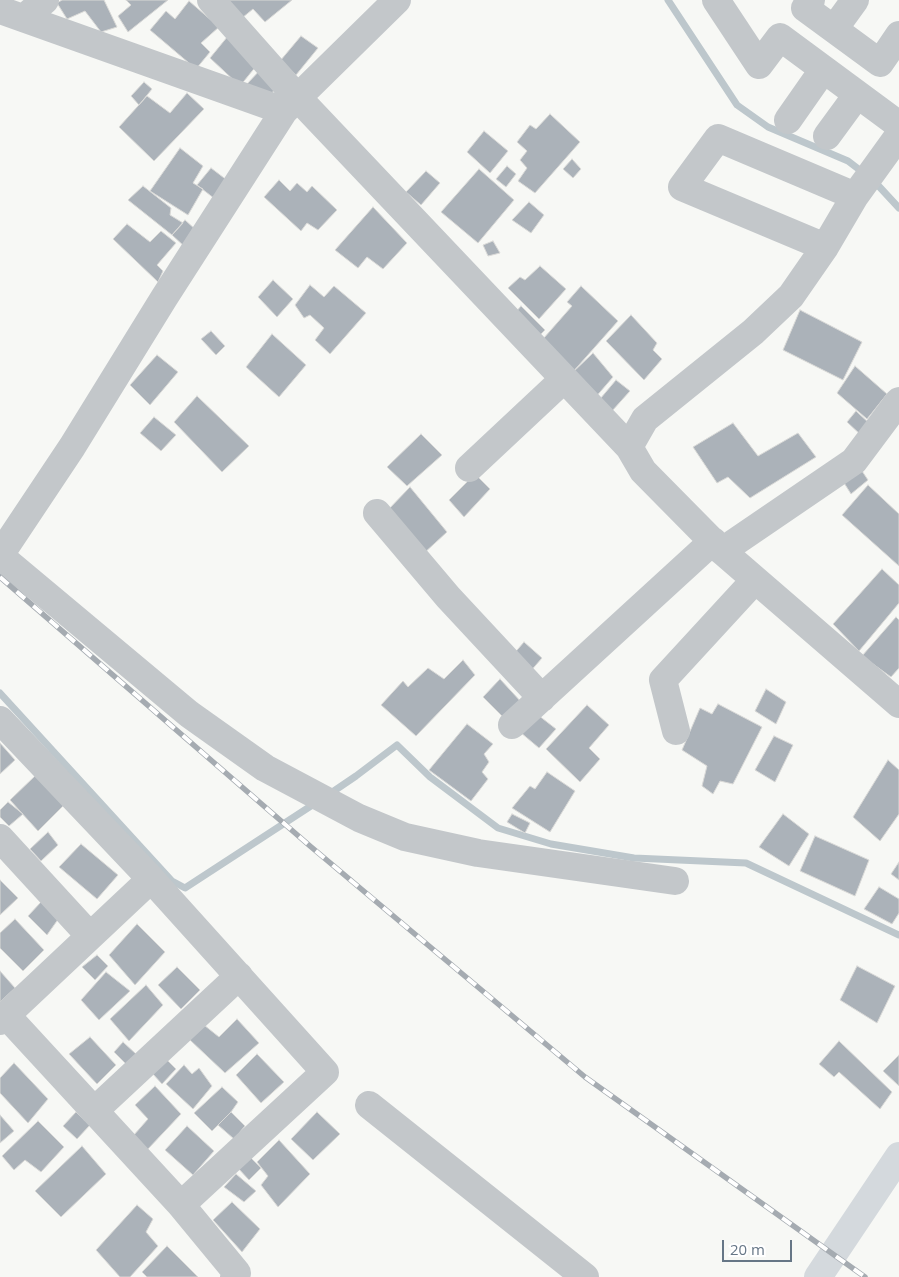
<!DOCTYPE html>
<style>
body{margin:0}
#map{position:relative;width:899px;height:1277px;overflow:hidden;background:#f7f8f5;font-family:"Open Sans",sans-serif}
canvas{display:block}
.scale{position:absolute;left:722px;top:1240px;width:70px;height:22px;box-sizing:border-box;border:2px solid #667686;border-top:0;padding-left:6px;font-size:15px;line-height:18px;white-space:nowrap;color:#667686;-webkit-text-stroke:4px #fff;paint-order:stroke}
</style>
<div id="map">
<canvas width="899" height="1277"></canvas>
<div class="scale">20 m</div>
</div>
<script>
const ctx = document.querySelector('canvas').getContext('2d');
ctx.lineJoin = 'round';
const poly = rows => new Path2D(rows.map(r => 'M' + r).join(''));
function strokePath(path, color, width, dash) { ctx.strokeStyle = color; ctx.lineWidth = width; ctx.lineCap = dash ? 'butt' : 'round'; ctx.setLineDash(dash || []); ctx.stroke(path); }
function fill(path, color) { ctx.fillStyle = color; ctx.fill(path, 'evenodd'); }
strokePath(poly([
 [668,0,737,105,768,127,848,161,865,174],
 [874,181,899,208],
 [0,693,172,881,185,888,317,802],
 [328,795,356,776,397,745,430,777,498,828,551,844,634,858,746,863,899,935]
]), '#bdc7cc', 7);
const building = poly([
 [62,0,104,0,117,27,101,32,85,11,67,19,57,3,62,0],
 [126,0,168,0,128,32,118,16,131,5,126,0],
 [227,0,292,0,265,22,253,9,242,18,227,0],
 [189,1,219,27,201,43,210,52,196,69,150,30,166,11,175,19,189,1],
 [228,36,257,65,240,86,210,58,228,36],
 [301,36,318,48,296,75,280,61,301,36],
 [262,68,278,86,270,95,246,85,262,68],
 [144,82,152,89,139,105,131,96,144,82],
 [187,93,204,109,154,161,119,127,147,96,170,113,187,93],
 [550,114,580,142,535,193,518,181,527,168,520,160,527,151,517,142,530,125,536,129,550,114],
 [484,131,508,151,490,173,467,152,484,131],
 [180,148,203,166,193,183,203,189,188,215,150,191,180,148],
 [572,159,581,169,573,178,563,169,572,159],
 [507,166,516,174,506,187,496,179,507,166],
 [211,168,228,181,215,199,197,185,211,168],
 [479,169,514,200,478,243,441,212,479,169],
 [426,171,440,183,421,205,406,192,426,171],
 [279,180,290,191,297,183,307,192,312,186,337,210,318,230,307,223,301,231,264,197,279,180],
 [143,186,171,208,170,215,183,223,172,235,128,200,143,186],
 [529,202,544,215,531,233,512,220,529,202],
 [373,207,407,243,383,269,367,257,358,268,335,250,373,207],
 [185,220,196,230,185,247,172,235,185,220],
 [127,224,150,242,161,231,176,243,157,265,163,271,158,282,113,239,127,224],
 [493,241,500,253,488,256,483,245,493,241],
 [540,266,566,289,539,319,508,288,520,277,525,280,540,266],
 [273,280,293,299,277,317,258,297,273,280],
 [310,285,324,297,334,286,366,313,330,354,315,340,324,328,310,315,304,318,295,305,310,285],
 [581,286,618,321,571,374,543,339,572,306,567,302,581,286],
 [521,306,545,330,537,338,515,313,521,306],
 [800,310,862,342,843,380,783,350,800,310],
 [631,315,657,343,653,350,662,359,644,380,606,341,631,315],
 [211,331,225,346,216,355,201,339,211,331],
 [272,334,306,365,279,397,246,367,272,334],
 [593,353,613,377,594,399,570,375,593,353],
 [157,355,178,372,150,405,130,385,157,355],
 [855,366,887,394,867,419,837,393,855,366],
 [616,380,630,391,612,411,600,399,616,380],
 [197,396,249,446,222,472,174,422,197,396],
 [856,411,870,424,862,436,847,422,856,411],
 [154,417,176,435,161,451,140,433,154,417],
 [733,423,758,456,798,433,816,457,750,498,728,477,717,483,693,447,733,423],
 [421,434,442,455,407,486,387,467,421,434],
 [858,465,868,480,851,494,841,478,858,465],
 [475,474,490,489,464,517,449,500,475,474],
 [868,485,899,514,899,566,842,515,868,485],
 [410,487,447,532,422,555,386,512,410,487],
 [882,569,899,585,899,603,859,651,833,624,882,569],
 [896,617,899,620,899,668,891,677,862,656,896,617],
 [524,642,542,658,529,673,512,656,524,642],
 [463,660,475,675,416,736,381,705,403,681,408,687,428,668,444,679,463,660],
 [500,679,523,704,507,721,483,697,500,679],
 [766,689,786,702,776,724,755,711,766,689],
 [718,704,762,727,733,784,720,781,713,794,702,786,707,766,682,750,700,708,712,714,718,704],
 [587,705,609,725,589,748,600,759,580,782,546,749,587,705],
 [538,715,556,729,539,748,520,732,538,715],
 [467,724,493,744,484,754,489,762,482,772,488,779,471,801,429,770,467,724],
 [774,736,793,745,775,782,755,770,774,736],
 [0,743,15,760,0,774,0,743],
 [888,760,899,770,899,814,880,841,853,817,888,760],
 [547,772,575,791,550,832,512,808,530,786,535,789,547,772],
 [36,775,64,805,38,831,10,800,36,775],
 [8,802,23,814,9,826,0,817,0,810,8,802],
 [512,814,530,823,525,833,507,822,512,814],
 [783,814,809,834,789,866,759,847,783,814],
 [48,832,58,845,41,861,30,849,48,832],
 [815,836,869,860,855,896,800,871,815,836],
 [81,844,118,875,97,899,59,867,81,844],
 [899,862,899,880,891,874,899,862],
 [0,880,18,898,0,915,0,880],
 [879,887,899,899,899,913,892,924,864,909,879,887],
 [41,902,59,918,47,935,28,916,41,902],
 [15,919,44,950,23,971,0,948,0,933,15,919],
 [137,924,165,952,135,985,109,955,137,924],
 [97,955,108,966,95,980,82,967,97,955],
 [857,966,895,986,877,1023,840,1000,857,966],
 [177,967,200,990,181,1009,158,985,177,967],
 [0,971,15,988,0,1002,0,971],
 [106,972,130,991,99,1020,81,1000,106,972],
 [146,985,163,1005,129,1041,110,1019,146,985],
 [237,1019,259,1043,225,1073,190,1040,204,1025,219,1037,237,1019],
 [90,1037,116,1065,97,1084,69,1054,90,1037],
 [839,1041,892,1092,880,1109,839,1072,834,1077,819,1064,839,1041],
 [123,1042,136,1054,127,1065,114,1052,123,1042],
 [257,1054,284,1082,261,1103,236,1075,257,1054],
 [899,1055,899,1086,883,1071,899,1055],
 [165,1058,176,1069,162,1084,152,1073,165,1058],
 [14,1063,48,1099,28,1123,0,1093,0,1078,14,1063],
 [184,1065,192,1074,199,1068,212,1086,193,1109,166,1084,184,1065],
 [155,1086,181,1114,147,1150,133,1136,148,1119,135,1105,155,1086],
 [222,1087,238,1102,231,1112,212,1131,194,1113,222,1087],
 [76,1112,90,1125,77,1139,63,1126,76,1112],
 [231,1112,245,1126,234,1139,218,1125,231,1112],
 [317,1112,340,1134,313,1160,291,1139,317,1112],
 [0,1115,14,1131,0,1143,0,1115],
 [38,1121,64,1147,41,1172,25,1160,14,1170,2,1156,38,1121],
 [187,1126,214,1151,193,1175,165,1150,187,1126],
 [279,1140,310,1174,278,1207,261,1185,268,1176,257,1162,279,1140],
 [82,1146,106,1174,61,1217,35,1191,82,1146],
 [249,1156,261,1168,249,1180,237,1167,249,1156],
 [236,1174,256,1191,244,1202,224,1187,236,1174],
 [232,1202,260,1229,242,1252,213,1220,232,1202],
 [137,1205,153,1219,146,1232,158,1246,130,1277,120,1277,96,1250,137,1205],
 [167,1246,198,1277,147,1277,142,1272,167,1246]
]);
fill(building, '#abb2b9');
strokePath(building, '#d9d9d7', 1);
strokePath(poly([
 [211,0,297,97,629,447,643,471,722,551,899,704],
 [716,0,759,65,780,37,899,125],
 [811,0,805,8,880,63,899,35],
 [0,10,284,111],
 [24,18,45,0],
 [834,29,855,0],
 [788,120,823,70],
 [827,136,857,95],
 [825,247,682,187,718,138,855,196],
 [629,447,645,419,753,332,791,296,825,247,855,196,899,135],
 [469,468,564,379],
 [377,513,448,597,542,698],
 [722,551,854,461,899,401],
 [0,555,72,447,164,298,284,111,397,0],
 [0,556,189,714,265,768,359,818,405,837,478,853,675,881],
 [0,720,151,879],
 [512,725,713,541],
 [676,731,663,680,755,580],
 [0,838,90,936],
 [6,1015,181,1205],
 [0,1021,151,879,325,1072,181,1205,237,1273,234,1277],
 [369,1105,585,1277],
 [94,1111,239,976]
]), '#c3c7ca', 28);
strokePath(poly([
 [818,1277,899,1156]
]), '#d4d9dd', 28);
const rail = poly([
 [0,577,310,846,585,1077,865,1277]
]);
strokePath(rail, '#a5abb1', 5.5);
strokePath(rail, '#fff', 4, [11]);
</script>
